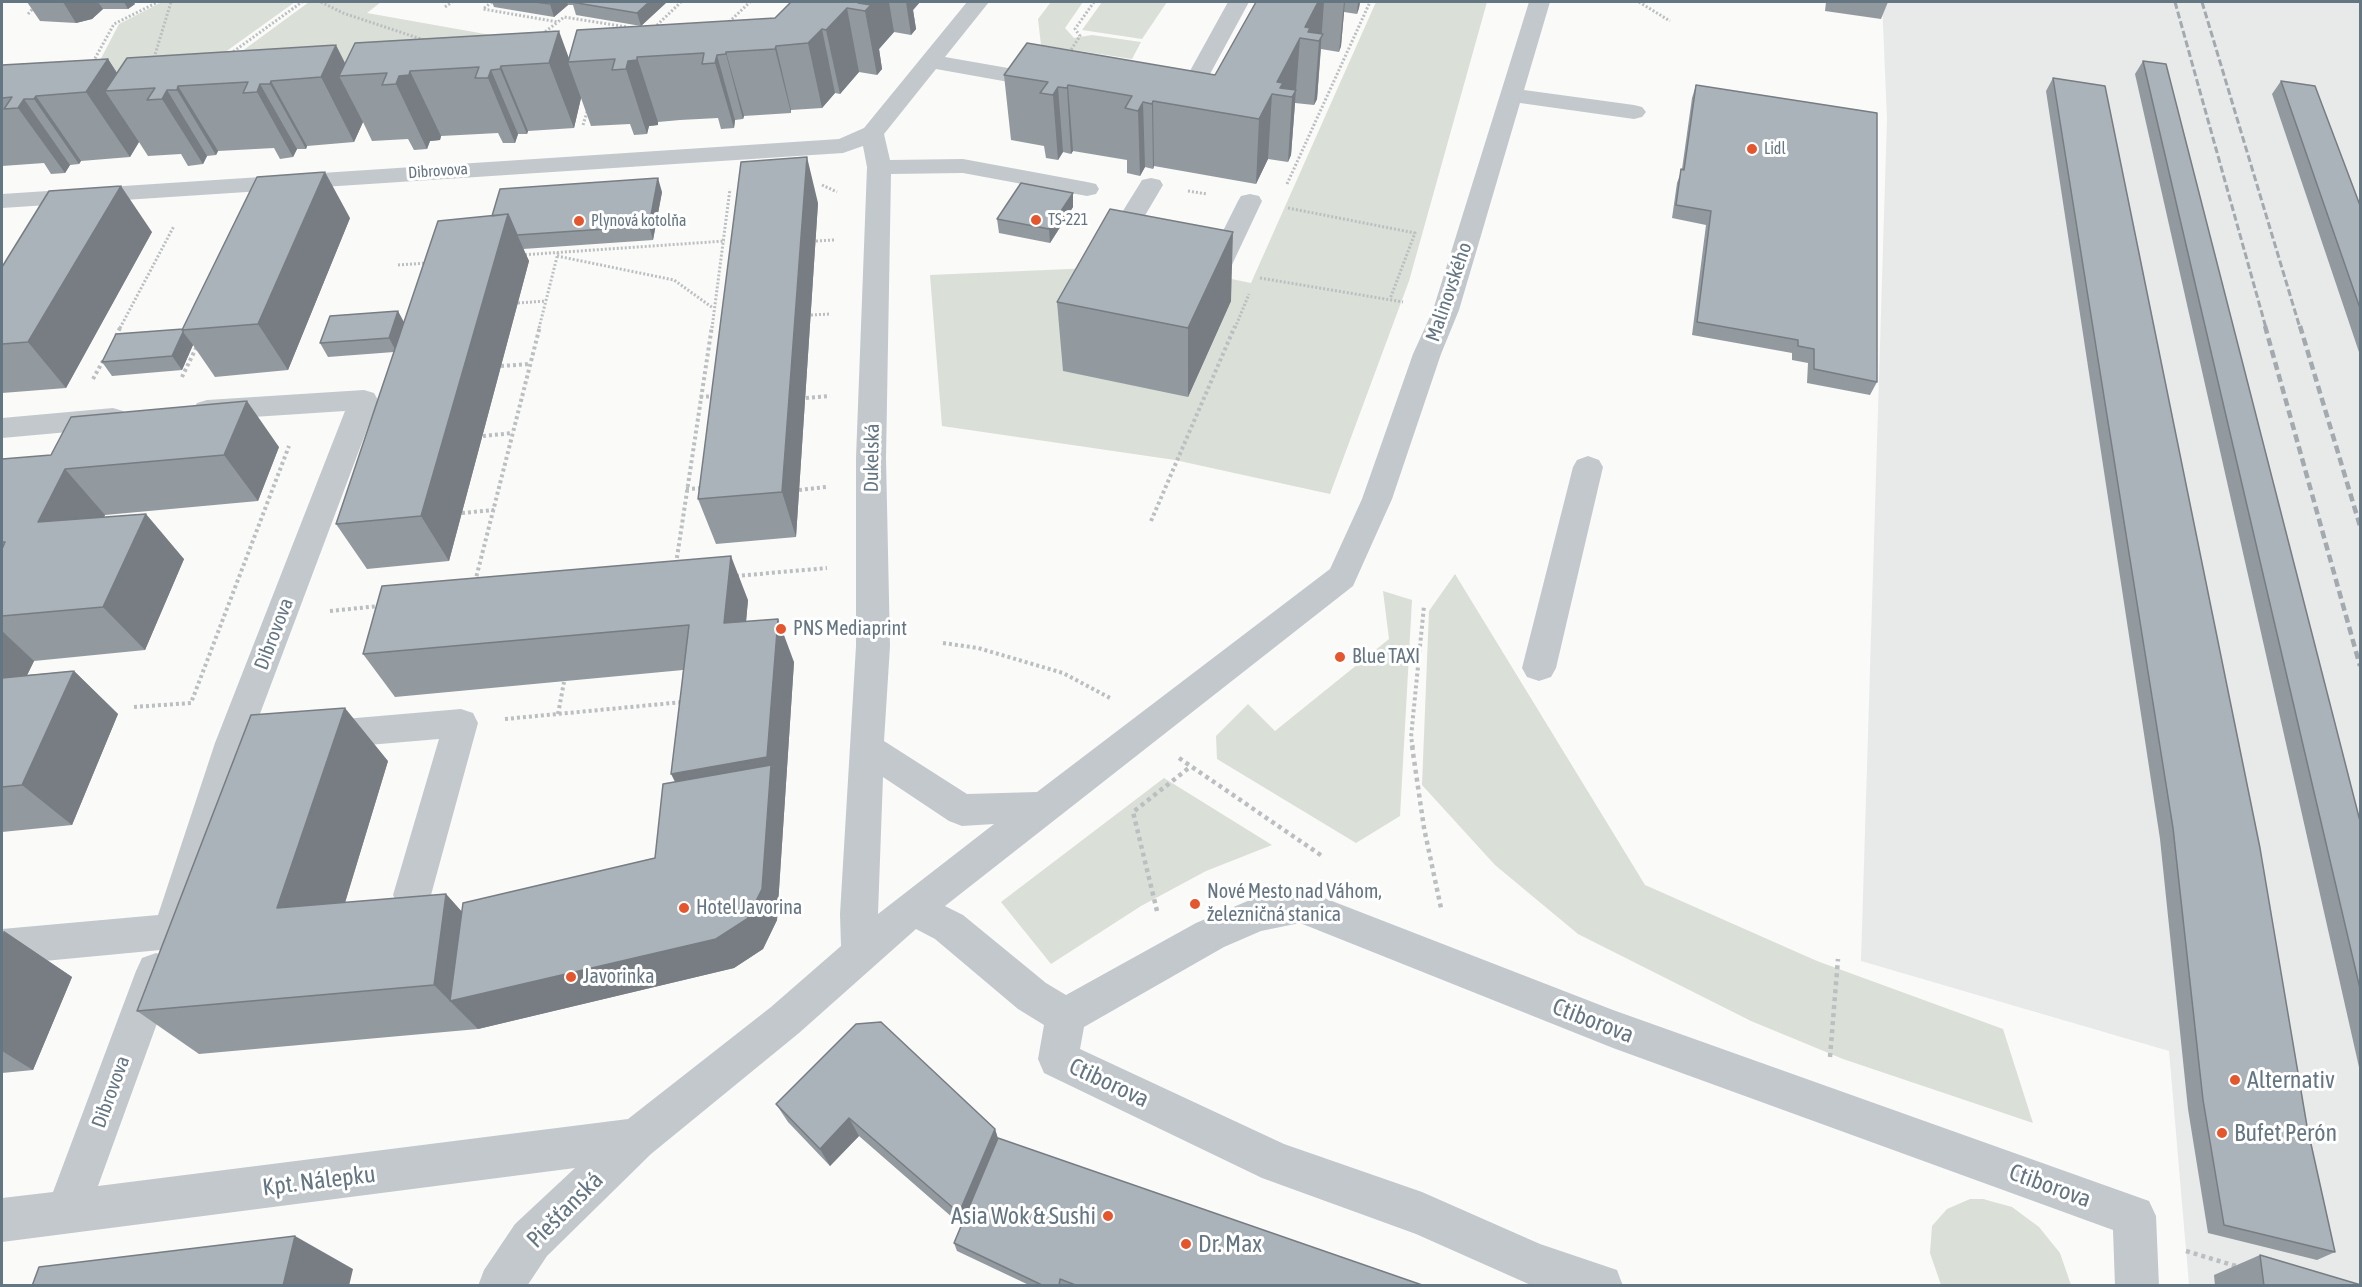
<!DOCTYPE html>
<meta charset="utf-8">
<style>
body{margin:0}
#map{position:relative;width:2362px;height:1287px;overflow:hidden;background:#fafaf8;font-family:"Asap Condensed",sans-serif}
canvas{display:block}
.frame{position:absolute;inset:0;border:3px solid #657683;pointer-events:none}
</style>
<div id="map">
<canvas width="2362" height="1287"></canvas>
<div class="frame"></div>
</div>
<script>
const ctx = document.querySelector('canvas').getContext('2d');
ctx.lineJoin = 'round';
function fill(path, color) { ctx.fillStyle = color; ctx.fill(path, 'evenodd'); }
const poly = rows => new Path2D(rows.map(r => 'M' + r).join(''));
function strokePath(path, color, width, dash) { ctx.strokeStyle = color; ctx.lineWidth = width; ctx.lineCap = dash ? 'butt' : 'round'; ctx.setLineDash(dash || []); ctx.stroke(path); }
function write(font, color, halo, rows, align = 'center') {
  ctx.font = font + ' "Asap Condensed",sans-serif'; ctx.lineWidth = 6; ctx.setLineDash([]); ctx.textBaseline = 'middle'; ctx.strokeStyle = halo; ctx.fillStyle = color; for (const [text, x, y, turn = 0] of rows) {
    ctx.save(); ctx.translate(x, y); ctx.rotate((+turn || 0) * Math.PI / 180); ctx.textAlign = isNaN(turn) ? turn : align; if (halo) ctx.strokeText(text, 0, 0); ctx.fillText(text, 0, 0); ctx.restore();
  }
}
fill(poly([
 [1882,2,2360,2,2360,1285,2189,1285,2169,1051,1861,961,1887,118]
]), '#e8e9e9');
fill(poly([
 [162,2,295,2,168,93,75,108,119,24],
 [309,2,381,2,367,13,519,40,185,93],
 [1051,2,1083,2,1065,28,1074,38,1092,35,1141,42,1132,59,1041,45,1038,19],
 [1102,2,1167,2,1142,39,1082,30],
 [1376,2,1487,2,1409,281,1330,494,1175,460,942,426,930,275,1116,267,1192,271,1251,283],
 [1455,574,1645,885,1817,961,2003,1029,2033,1123,1843,1059,1751,1021,1578,934,1495,865,1422,785,1429,611],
 [1383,591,1412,600,1400,816,1356,843,1217,759,1216,736,1248,704,1275,731,1389,639],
 [1164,778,1272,845,1206,871,1141,906,1051,964,1001,902],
 [1970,1199,1983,1199,2012,1207,2039,1227,2060,1253,2071,1285,1941,1285,1930,1253,1932,1226,1947,1209]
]), '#dadfd7');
strokePath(poly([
 [321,2,343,13,424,40],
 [492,2,483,9,558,22,564,17,627,27],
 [1639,2,1670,21],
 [445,7,452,2],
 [28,14,39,2],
 [729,22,750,2],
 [654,28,681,2],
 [542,34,558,22],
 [1069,53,1080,36,1075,29,1094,2],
 [230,54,302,2],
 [154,58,171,2],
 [93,62,114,24,158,2],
 [583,125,588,109],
 [1287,184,1370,2],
 [822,185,837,192],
 [1188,191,1207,194],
 [1288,208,1415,233,1390,299],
 [816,241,834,240],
 [521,255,725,241],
 [557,256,674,280,713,308],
 [398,265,427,263],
 [1260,278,1403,302],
 [518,303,546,301],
 [811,315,831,314],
 [120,328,174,226],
 [539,328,558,253],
 [712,328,730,189],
 [1235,328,1249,294]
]), '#bbbfc2', 3, [2, 2]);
strokePath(poly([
 [116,336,121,326],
 [501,366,530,364],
 [182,377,197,346],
 [93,379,104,359],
 [700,397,715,396],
 [806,398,830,396],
 [483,436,513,433],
 [686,489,703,488],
 [799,490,826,487],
 [462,513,494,510],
 [1151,521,1235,326],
 [676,564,712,326],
 [736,576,827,568],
 [475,582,540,326],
 [330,611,379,606],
 [943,643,978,648,1063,673,1112,699],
 [134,707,191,703,289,446],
 [558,714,564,682],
 [505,719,683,702],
 [1413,748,1411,737,1424,606]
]), '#bbbfc2', 4, [3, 3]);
strokePath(poly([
 [1412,746,1424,828,1441,908],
 [1179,758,1322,856],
 [1157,911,1133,812,1190,767],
 [1830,1057,1838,959],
 [2186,1251,2239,1267]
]), '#bbbfc2', 4.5, [4, 4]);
fill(poly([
 [967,2,989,2,945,57,1048,75,1056,77,1059,82,1056,87,1048,89,936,69,884,134,890,160,963,159,1087,182,1096,184,1099,189,1096,194,1087,196,963,173,891,174,886,458,890,646,884,741,967,794,1037,792,1330,569,1362,499,1413,354,1433,310,1529,2,1550,2,1524,90,1634,105,1642,107,1646,112,1642,117,1634,119,1520,103,1459,310,1441,354,1392,499,1353,586,945,906,963,915,1046,983,1066,995,1196,923,1257,897,1301,889,1613,1010,2149,1201,2156,1216,2159,1286,2115,1286,2113,1230,1613,1048,1300,923,1261,931,1224,947,1084,1027,1080,1049,1284,1144,1422,1192,1540,1244,1617,1270,1623,1286,1533,1286,1416,1234,1262,1178,1044,1073,1038,1059,1044,1025,1018,1009,935,939,916,929,799,1033,651,1154,547,1256,527,1286,478,1286,484,1270,515,1224,575,1168,2,1242,2,1198,53,1192,136,971,142,958,156,953,170,958,176,971,98,1186,628,1119,771,1007,841,946,840,914,856,646,856,458,867,167,863,146,843,153,2,208,2,194,839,139,864,128,967,2],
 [883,777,949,821,962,826,994,824,878,914,883,777],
 [1228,2,1249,2,1190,111,1182,113,1168,110,1164,105,1168,100,1175,98,1228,2],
 [1151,178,1160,180,1163,185,1124,251,1120,257,1111,259,1102,257,1098,251,1139,185,1142,180,1151,178],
 [1250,194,1259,196,1262,201,1230,269,1226,275,1217,277,1208,275,1204,269,1238,201,1241,196,1250,194],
 [364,390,374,393,378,400,249,743,194,920,185,943,171,949,2,965,2,929,158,915,215,743,345,411,207,420,197,417,193,410,197,403,207,400,364,390],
 [113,408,123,411,127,418,123,425,113,428,2,438,2,418,113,408],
 [1588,456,1599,460,1603,467,1556,668,1551,677,1539,681,1527,677,1522,668,1573,467,1577,460,1588,456],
 [461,709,473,713,478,723,431,895,425,907,412,912,399,907,393,895,439,739,321,749,309,745,304,735,309,725,321,721,461,709]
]), '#c3c8cc');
strokePath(poly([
 [2175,2,2266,328],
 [2202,2,2300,328]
]), '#a2aab0', 3, [7, 3]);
strokePath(poly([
 [2265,326,2360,666],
 [2300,326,2360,526]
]), '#a2aab0', 4.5, [8, 4.5]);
fill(poly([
 [27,2,133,2,135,4,128,9,103,9,92,19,76,23,40,21],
 [492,2,667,2,641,26,576,15,573,5,568,5,554,17,494,7],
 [791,2,920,2,913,10,916,29,911,35,894,32,879,49,882,69,877,75,859,72,840,94,835,93,822,108,791,110,791,113,744,116,743,119,735,120,734,128,721,129,718,118,680,120,658,122,658,125,649,126,647,134,634,135,630,124,591,126,581,98,574,128,528,131,527,134,518,134,515,143,503,143,498,133,441,136,440,140,430,141,427,149,414,150,408,139,372,141,363,122,354,142,307,146,306,149,297,149,293,157,280,159,274,148,218,151,216,155,207,156,203,164,188,166,181,154,148,156,139,142,130,157,81,161,79,164,70,165,65,173,51,174,44,163,2,166,2,65,108,59,117,73,345,64,569,58,775,18],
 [1256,2,1360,2,1359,8,1357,14,1344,12,1341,46,1339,52,1321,49,1317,99,1314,105,1295,103,1291,155,1288,162,1268,159,1256,184,1154,166,1153,169,1145,167,1140,176,1127,173,1127,160,1073,151,1071,154,1063,152,1058,160,1046,158,1044,146,1011,140,1004,75,1215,75],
 [1826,2,1888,2,1881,19,1825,11],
 [2143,61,2361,825,2361,1076,2135,74],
 [2053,78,2307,1126,2335,1252,2317,1260,2208,1233,2188,1109,2160,839,2046,91],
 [2281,81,2361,208,2361,358,2272,94],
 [1696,85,1877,382,1870,395,1807,383,1808,363,1792,360,1792,353,1692,335,1706,225,1672,218,1677,183,1682,169,1692,98],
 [662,192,653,240,523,249,529,261,449,561,367,569,336,524,394,352,328,357,320,343,404,322,492,216],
 [1073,193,1073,207,1050,243,999,233,997,219],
 [818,203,796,537,716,544,698,499],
 [350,218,288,370,215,377,193,345,182,370,112,376,102,362,183,329],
 [152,232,66,388,2,393,2,267],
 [1231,301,1188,397,1063,371,1057,302],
 [279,447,258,501,105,515,104,517,184,559,145,650,34,661,27,675,74,671,118,714,72,825,2,832,2,459],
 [748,600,746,621,794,662,777,920,763,949,734,968,478,1029,199,1054,137,1011,388,761,345,903,446,894,462,912,655,858,675,782,683,670,395,697,363,654],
 [4,931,72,977,33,1070,2,1073,2,932],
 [776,1104,995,1129,998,1138,1425,1286,1031,1286,957,1251,954,1243,961,1225,859,1136,830,1166,788,1122],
 [2260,1255,2361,1286,2215,1286,2214,1275]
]), '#929a9f');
fill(poly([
 [63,2,98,2,103,9,92,19,76,23],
 [124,2,133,2,135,4,128,9],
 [553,2,567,2,568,5,554,17,550,4],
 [649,2,667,2,641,26,637,13],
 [857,2,889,2,894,32,879,49,882,69,877,75,865,11],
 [906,2,920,2,913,10,916,29,911,35],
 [1318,2,1324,2,1317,99,1314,105,1319,41,1304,38,1305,27],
 [1344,2,1345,2,1341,46,1339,52],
 [1358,2,1360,2,1359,8,1357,14],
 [847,8,859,72,840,94,826,30],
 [822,29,835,93,822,108,808,43],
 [559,31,570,61,568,62,581,98,574,128,549,63],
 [1300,38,1291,155,1288,162,1292,97,1276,95,1277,82],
 [336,45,351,75,339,76,363,122,354,142,321,77],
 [776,46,791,110,791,113,775,49],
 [726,52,744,116,743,119,726,54],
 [717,55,735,120,734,128,715,63],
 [637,57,658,122,658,125,649,126,647,134,626,69,628,61],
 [108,59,128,90,105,91,139,142,130,157,86,92],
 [501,66,528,131,527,134,500,69],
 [491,70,518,134,515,143,488,78],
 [410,71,441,136,440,140,430,141,427,149,396,84,399,76],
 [271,81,307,146,306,149,270,84],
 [260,84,297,149,293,157,257,92],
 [1068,85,1073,151,1071,154,1067,88],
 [178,86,218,151,216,155,177,90],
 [1058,87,1063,152,1058,160,1053,95],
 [167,90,207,156,203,164,162,99],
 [1272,94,1268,159,1256,184,1259,119],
 [36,96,81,161,79,164,34,99],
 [24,99,70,165,65,173,18,108],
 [1153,101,1154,166,1153,169,1152,104],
 [1143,102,1145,167,1140,176,1138,111],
 [807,157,818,203,796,537,782,492],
 [325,172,350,218,288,370,258,324],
 [658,178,662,192,653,240,649,226],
 [121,186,152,232,66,388,28,342],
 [1073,193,1073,207,1050,243,1049,229],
 [508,214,529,261,449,561,421,516],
 [1233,232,1231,301,1188,397,1188,328],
 [398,311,405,324,396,351,389,338],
 [183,332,193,345,182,370,172,356],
 [247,401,279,447,258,501,224,455],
 [65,469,105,515,80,567,38,522],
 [146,514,184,559,145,650,103,607],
 [731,556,748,600,742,667,724,623],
 [778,619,794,662,777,920,763,949,734,968,478,1029,434,985,446,894,488,941,716,939,692,815,671,774],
 [2,631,34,661,3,725,2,723],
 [74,671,118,714,72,825,22,785],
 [345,708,388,761,329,955,277,908],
 [4,931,72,977,33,1070,2,1051,2,937],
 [849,1118,859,1136,830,1166,820,1149],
 [995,1129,1000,1146,966,1229,959,1213],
 [295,1236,353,1269,349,1286,283,1286]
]), '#777d82');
const building = poly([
 [535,2,553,2,550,4,535,2],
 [571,2,649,2,637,13,571,2],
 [791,2,859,2,858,3,871,5,865,11,847,8,826,30,822,29,808,43,776,46,775,49,726,52,726,54,717,55,715,63,702,64,704,53,637,57,637,60,628,61,626,69,612,70,615,59,568,62,577,30,775,18,791,2],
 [1256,2,1318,2,1305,27,1310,28,1308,32,1323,34,1319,41,1300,38,1277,82,1283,83,1280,88,1296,90,1292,97,1272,94,1259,119,1153,101,1152,104,1143,102,1138,111,1125,108,1132,96,1068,85,1067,88,1058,87,1053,95,1040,93,1048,82,1004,75,1027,43,1215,75,1256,2],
 [559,31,549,63,501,66,500,69,491,70,488,78,475,78,479,67,410,71,409,75,399,76,396,84,382,85,387,73,339,76,355,43,559,31],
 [336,45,321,77,271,81,270,84,260,84,257,92,243,93,248,82,178,86,177,90,167,90,162,99,147,100,155,88,105,91,127,58,336,45],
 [108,59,86,92,36,96,34,99,24,99,18,108,4,109,12,97,2,98,2,65,108,59],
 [2143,61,2166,64,2361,825,2361,993,2143,61],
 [2053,78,2105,86,2260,848,2307,1126,2335,1252,2224,1225,2203,1100,2173,828,2053,78],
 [2281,81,2315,86,2361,208,2361,311,2281,81],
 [1696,85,1877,113,1877,382,1814,369,1814,349,1798,346,1798,340,1697,322,1711,211,1676,205,1681,169,1684,170,1696,85],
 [807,157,782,492,698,499,741,162,807,157],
 [325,172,258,324,182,330,257,177,325,172],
 [658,178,649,226,517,235,508,214,492,216,500,189,658,178],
 [1021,183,1073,193,1049,229,997,219,1021,183],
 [121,186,28,342,2,344,2,267,49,191,121,186],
 [1110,209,1233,232,1188,328,1057,302,1110,209],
 [508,214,421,516,336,524,438,221,508,214],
 [398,311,389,338,320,343,330,316,398,311],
 [183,329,183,332,172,356,102,362,116,334,183,329],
 [247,401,224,455,65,469,38,522,146,514,103,607,2,616,2,549,5,542,2,542,2,459,51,455,71,417,247,401],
 [731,556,724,623,778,619,767,757,671,774,689,625,363,654,382,586,731,556],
 [74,671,22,785,2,787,2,678,74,671],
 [345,708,277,908,446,894,434,985,137,1011,251,715,345,708],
 [771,765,762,889,747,919,716,939,450,1001,463,903,655,858,663,784,771,765],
 [881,1022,995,1129,959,1213,849,1118,820,1149,776,1104,856,1024,881,1022],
 [998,1138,1425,1286,1078,1286,1060,1279,1059,1286,1044,1286,954,1243,998,1138],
 [295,1236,283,1286,32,1286,39,1267,295,1236],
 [2260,1255,2361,1285,2361,1286,2264,1286,2260,1255]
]);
fill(building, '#aab3b9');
strokePath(building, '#777d82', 1.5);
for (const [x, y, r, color] of [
 [1752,149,6,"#e4572e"],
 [1036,220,6,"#e4572e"],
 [579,221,6,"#e4572e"],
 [781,629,6,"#e4572e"],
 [1340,657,6,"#e4572e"],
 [1195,904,6,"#e4572e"],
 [684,908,6,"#e4572e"],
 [571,977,6,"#e4572e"],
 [2235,1080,6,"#e4572e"],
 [2222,1133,6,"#e4572e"],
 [1108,1216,6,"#e4572e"],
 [1186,1244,6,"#e4572e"]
]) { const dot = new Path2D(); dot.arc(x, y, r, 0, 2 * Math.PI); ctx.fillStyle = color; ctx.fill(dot); strokePath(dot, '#fff', 2); }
write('16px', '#657683', '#fff', [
 ["Lidl",1764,149],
 ["TS-221",1048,220],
 ["Plynová kotolňa",591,221]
], 'left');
write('16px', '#657683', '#fff', [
 ["Dibrovova",438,171,-4]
]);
write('20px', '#657683', '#fff', [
 ["Malinovského",1449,292,-71],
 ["Dukelská",872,458,-89],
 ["Dibrovova",274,634,-69],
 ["Dibrovova",111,1092,-70]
]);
write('20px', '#657683', '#fff', [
 ["PNS Mediaprint",793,629],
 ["Blue TAXI",1352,657],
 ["Nové Mesto nad Váhom,",1207,892],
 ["železničná stanica",1207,915],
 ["Hotel Javorina",696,908],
 ["Javorinka",583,977]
], 'left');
write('24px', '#657683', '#fff', [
 ["Ctiborova",1593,1021,21],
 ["Ctiborova",1109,1083,25],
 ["Kpt. Nálepku",319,1181,-7],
 ["Ctiborova",2050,1186,20],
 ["Piešťanská",565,1210,-45]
]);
write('24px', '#657683', '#fff', [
 ["Alternativ",2247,1080],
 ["Bufet Perón",2234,1133],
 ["Asia Wok & Sushi",1096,1216,"right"],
 ["Dr. Max",1198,1244]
], 'left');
</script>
